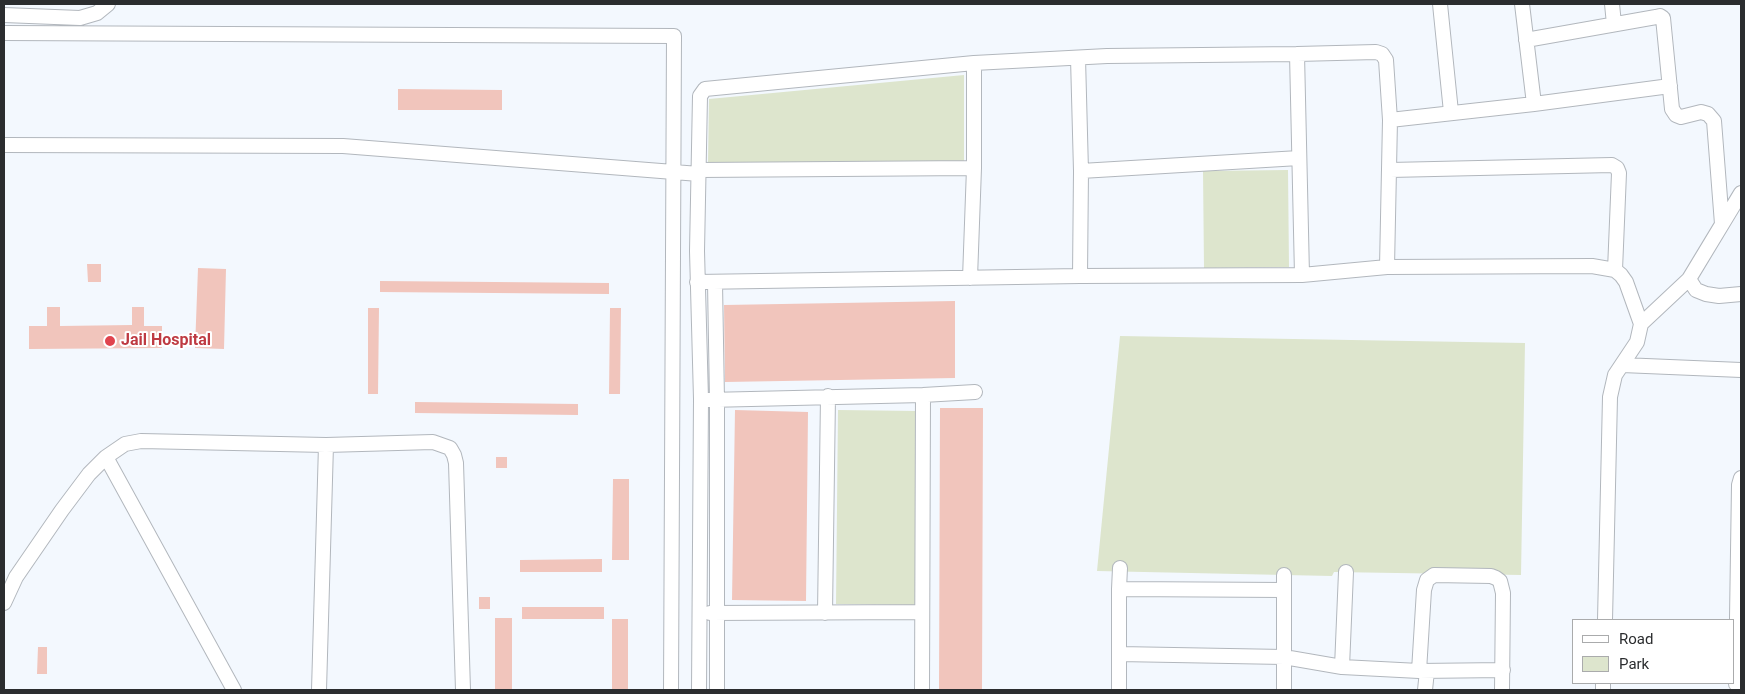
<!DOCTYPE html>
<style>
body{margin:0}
#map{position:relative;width:1745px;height:694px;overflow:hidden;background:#f3f8fe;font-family:Roboto,sans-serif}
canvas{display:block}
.frame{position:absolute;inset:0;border:5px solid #2b2d2f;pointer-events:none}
.legend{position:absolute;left:1572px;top:619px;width:162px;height:65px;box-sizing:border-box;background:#fff;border:1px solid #aaabac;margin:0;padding:6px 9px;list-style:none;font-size:15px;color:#2b2d2f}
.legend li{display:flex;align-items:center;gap:10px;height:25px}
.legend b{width:25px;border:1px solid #aaabac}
</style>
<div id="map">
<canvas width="1745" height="694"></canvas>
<div class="frame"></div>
<ul class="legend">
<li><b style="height:6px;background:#fff"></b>Road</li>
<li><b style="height:14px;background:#dde5cd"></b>Park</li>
</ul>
</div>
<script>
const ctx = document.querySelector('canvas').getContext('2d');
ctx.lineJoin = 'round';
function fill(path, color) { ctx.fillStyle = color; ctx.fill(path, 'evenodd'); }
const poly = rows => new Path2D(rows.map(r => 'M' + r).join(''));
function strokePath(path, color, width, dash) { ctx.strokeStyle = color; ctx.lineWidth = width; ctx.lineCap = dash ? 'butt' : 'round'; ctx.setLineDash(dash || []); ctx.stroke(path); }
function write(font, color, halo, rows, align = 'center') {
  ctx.font = font + ' Roboto,sans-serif'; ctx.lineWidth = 4; ctx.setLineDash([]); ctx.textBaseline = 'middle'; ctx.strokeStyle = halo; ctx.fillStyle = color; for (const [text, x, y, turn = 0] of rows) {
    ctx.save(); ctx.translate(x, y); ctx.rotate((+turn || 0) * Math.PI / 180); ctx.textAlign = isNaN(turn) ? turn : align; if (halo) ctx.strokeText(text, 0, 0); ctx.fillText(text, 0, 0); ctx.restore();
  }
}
fill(poly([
 [964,75,964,162,708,162,709,99],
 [1288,170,1289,267,1204,268,1203,171],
 [1120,336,1525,343,1521,575,1334,572,1332,576,1097,571],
 [838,410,917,411,915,605,836,604]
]), '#dde5cd');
fill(poly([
 [398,89,502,90,502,110,398,110],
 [87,264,101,264,101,282,88,282],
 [198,268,226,269,224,349,195,348],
 [380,281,609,283,609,294,380,292],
 [955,301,955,378,725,382,724,305],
 [47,307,60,307,60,326,132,325,132,307,144,307,144,326,162,326,162,348,29,349,29,326,47,326],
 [368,308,379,308,378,394,368,394],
 [610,308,621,308,620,394,609,394],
 [415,402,578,404,578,415,415,413],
 [940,408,983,408,982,690,939,690],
 [735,410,808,412,806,601,732,600],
 [496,457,507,457,507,468,496,468],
 [613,479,629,479,629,560,612,560],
 [602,559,602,572,520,572,520,560],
 [479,597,490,597,490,609,479,609],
 [522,607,604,607,604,619,522,619],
 [495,618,512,618,512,690,495,690],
 [612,619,628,619,628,690,612,690],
 [38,647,47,647,47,674,37,674]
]), '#f1c5bc');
const minor = poly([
 [1440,4,1451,112],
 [1522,4,1534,104],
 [1612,4,1614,24],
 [4,15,80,18,97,13,108,4],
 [4,33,674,36,671,690],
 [1526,40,1656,17,1660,16,1663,18,1672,109,1676,115,1681,117,1701,112,1708,114,1714,121,1722,224],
 [1297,54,1376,52,1382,54,1386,60,1390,120,1387,267],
 [1078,58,1081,171,1080,276],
 [1390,120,1534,104,1670,86],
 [4,145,343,146,699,174],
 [699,170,974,168],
 [1390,170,1612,165,1617,168,1619,173,1615,270],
 [1081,171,1299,158],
 [970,278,974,168,974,63],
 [1689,279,1696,290,1706,294,1719,296,1741,294],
 [697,282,1080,276,1302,275,1387,267,1592,266,1615,270,1621,275,1626,282,1641,324,1637,342,1615,375,1610,397,1605,620],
 [715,283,717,400,717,690],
 [1641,324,1689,279,1741,193],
 [1622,365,1741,370],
 [708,400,923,395,975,392],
 [106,457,234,690],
 [1119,589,1120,568],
 [4,603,16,577,62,510,89,474,106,457,125,444,141,441,326,445,433,442,450,448,454,455,456,463,463,690],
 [710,613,921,612],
 [825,613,828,396],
 [1119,654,1284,657,1342,667,1419,671,1503,670],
 [1342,667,1346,572],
 [1419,671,1424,590,1427,580,1434,575,1491,576,1496,578,1500,581,1503,593,1502,690],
 [1736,684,1739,485,1741,478],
 [319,690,326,445],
 [699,690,701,399,697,251,700,96,705,89,974,63,1107,56,1297,54,1302,275],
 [922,690,923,395],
 [1119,690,1119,589,1284,590],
 [1284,690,1284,575],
 [1425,690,1427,671],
 [1603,690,1603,683]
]);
strokePath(minor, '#b2b7bd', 16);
strokePath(minor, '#fff', 14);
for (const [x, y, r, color] of [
 [110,341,6,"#e0444e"]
]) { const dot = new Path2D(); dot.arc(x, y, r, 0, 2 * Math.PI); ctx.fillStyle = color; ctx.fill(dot); strokePath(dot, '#fff', 2); }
write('bold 16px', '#be3a42', '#fff', [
 ["Jail Hospital",121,341]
], 'left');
</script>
